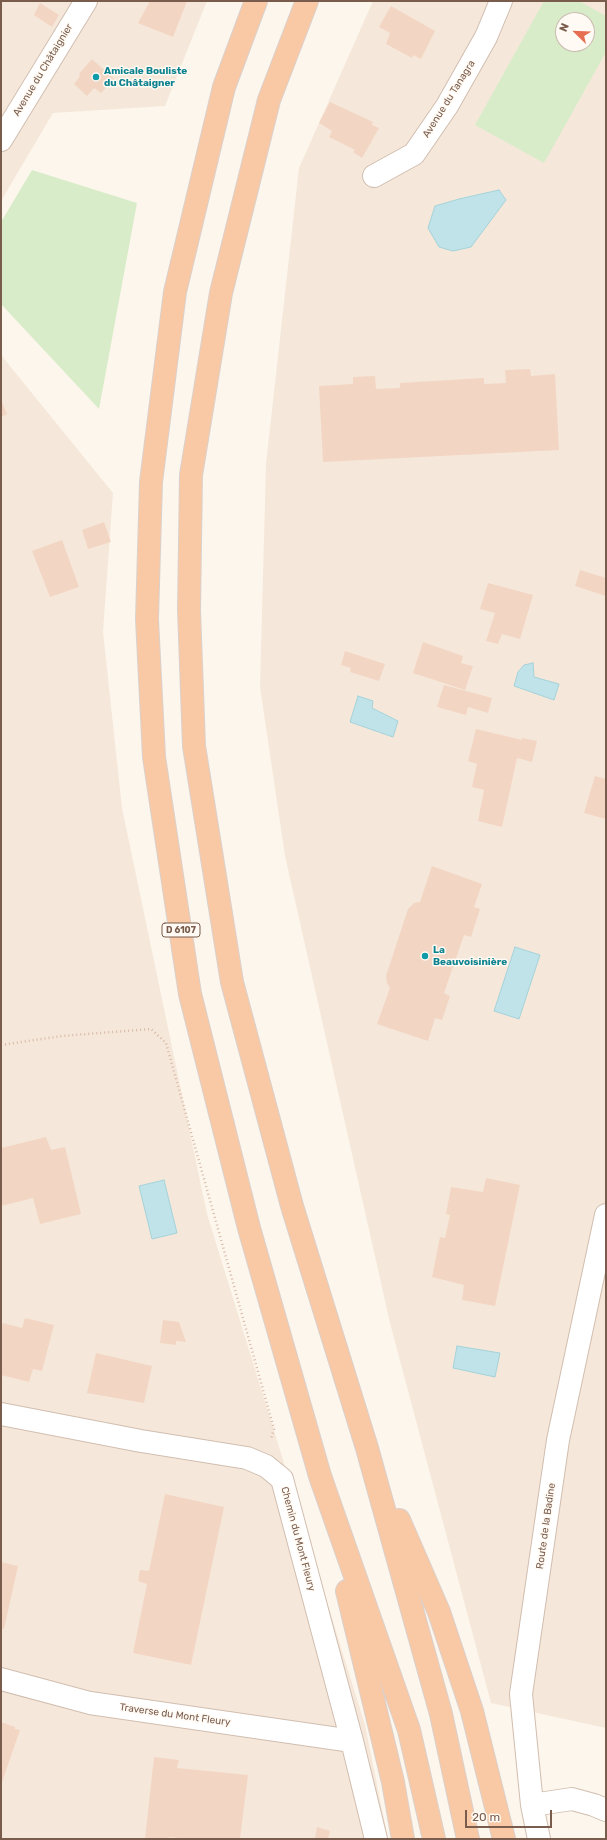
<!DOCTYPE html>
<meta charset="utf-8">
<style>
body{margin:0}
#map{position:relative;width:607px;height:1840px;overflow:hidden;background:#fdf6ec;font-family:Rubik,sans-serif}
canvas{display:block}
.frame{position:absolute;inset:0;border:2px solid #7a5c4d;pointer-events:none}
.north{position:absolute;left:555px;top:12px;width:40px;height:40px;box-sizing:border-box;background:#fffaf3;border:1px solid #cabbb1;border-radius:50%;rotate:293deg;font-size:11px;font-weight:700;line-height:16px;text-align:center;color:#7a5c4d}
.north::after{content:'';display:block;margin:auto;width:14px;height:18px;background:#e76f51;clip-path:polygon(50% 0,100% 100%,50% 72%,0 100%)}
.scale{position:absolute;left:465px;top:1810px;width:87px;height:18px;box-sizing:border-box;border:2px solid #7a5c4d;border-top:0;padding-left:5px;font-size:12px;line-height:14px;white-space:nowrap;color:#7a5c4d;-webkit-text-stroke:3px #fffaf3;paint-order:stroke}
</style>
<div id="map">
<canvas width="607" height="1840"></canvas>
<div class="frame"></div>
<div class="north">N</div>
<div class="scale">20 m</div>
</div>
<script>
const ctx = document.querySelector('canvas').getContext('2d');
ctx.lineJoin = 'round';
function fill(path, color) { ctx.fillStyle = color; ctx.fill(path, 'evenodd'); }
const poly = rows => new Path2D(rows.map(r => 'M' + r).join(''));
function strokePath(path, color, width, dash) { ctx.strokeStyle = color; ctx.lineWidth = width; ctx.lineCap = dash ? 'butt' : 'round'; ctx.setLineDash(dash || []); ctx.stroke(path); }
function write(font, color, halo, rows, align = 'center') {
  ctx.font = font + ' Rubik,sans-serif'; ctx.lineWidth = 3; ctx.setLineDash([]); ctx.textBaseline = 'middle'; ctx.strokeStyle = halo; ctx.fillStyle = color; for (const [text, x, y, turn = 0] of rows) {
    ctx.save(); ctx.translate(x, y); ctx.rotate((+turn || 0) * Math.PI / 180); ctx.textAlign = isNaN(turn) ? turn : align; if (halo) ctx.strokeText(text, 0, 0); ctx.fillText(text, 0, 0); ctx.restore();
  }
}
fill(poly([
 [1,1,207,1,165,106,53,113,1,201],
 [373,1,606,1,606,1728,491,1703,390,1323,285,856,260,687,266,464,299,168],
 [563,20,587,20,587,44,563,44],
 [1,355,113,493,103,632,122,808,207,1214,365,1725,388,1839,1,1839]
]), '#f5e8da');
fill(poly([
 [544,1,579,1,606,16,606,52,544,163,475,125],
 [563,20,587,20,587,44,563,44],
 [32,170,137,203,99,409,1,304,1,222]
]), '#d8ecc9');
const water = poly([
 [499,190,506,200,471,247,453,251,439,247,428,228,435,206,459,199,499,190],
 [533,663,534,677,559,684,554,700,514,686,518,672,524,665,533,663],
 [358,696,373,701,372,708,398,721,393,737,350,722,358,696],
 [515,947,540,955,519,1019,494,1011,515,947],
 [164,1180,177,1233,152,1239,139,1186,164,1180],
 [457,1346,500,1353,495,1377,453,1368,457,1346]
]);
fill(water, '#bfe3e8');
strokePath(water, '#a5d3da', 1);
fill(poly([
 [150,1,187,1,173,37,138,23],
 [40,3,59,15,52,27,34,15],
 [391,6,435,31,421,59,413,55,412,58,386,44,390,33,379,27],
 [92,59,114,79,101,93,94,88,87,96,74,84,80,76,79,74],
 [330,102,373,122,372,125,379,128,362,158,353,152,355,150,329,137,332,131,319,123],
 [530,369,531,376,555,374,559,450,323,462,319,386,353,384,353,377,375,376,376,389,400,388,400,383,484,378,484,384,506,383,505,370],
 [1,400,7,414,1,417],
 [104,522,111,542,88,549,82,530],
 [62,540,79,587,50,597,32,551],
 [580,570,606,578,606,596,575,586],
 [488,583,533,595,520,639,502,634,498,644,486,641,495,613,480,609],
 [423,642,463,656,461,663,473,666,465,690,413,673],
 [345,651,385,664,379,681,350,672,351,668,341,665],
 [444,685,492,698,488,713,468,707,466,715,437,707],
 [476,729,522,740,522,738,537,741,532,762,517,758,502,827,478,821,484,790,472,787,477,764,468,761],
 [595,776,606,779,606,819,584,813],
 [432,866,482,884,474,907,480,909,471,937,464,935,444,993,450,996,442,1020,435,1018,428,1041,377,1024,390,988,387,983,386,976,408,909,414,903,420,902],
 [46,1137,51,1150,65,1147,81,1214,40,1224,33,1198,1,1206,1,1148],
 [486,1178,520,1185,495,1306,462,1300,464,1285,432,1277,440,1237,445,1238,450,1215,446,1214,451,1187,483,1192],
 [25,1318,54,1325,42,1371,33,1369,29,1382,1,1375,1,1330,3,1323,22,1328],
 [163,1320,179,1322,186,1342,176,1341,176,1345,160,1343],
 [96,1353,152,1366,144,1403,87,1393],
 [165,1494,224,1507,191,1665,133,1653,147,1584,138,1581,140,1570,149,1571],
 [1,1562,18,1566,4,1629,1,1628],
 [1,1722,15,1727,15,1729,20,1730,1,1785],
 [154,1757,179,1760,177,1768,248,1775,240,1839,188,1839,169,1837,169,1839,145,1839],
 [317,1827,330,1831,328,1839,315,1839]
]), '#f3d5c3');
const minor = poly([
 [374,176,414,154,447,106,486,37,501,1],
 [1,1414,141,1441,247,1458,266,1466,282,1479,352,1741,376,1839],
 [1,1679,90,1703,352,1741],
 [532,1805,572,1799,594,1805,606,1810],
 [539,1839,532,1805,521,1694,558,1440,606,1215]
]);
const tertiary = poly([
 [1,140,86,1]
]);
const trunk = poly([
 [256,1,224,87,175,292,151,482,147,619,154,757,190,994,249,1228,320,1476,409,1730,434,1839],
 [307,1,269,100,221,293,191,475,189,610,194,746,232,982,292,1206,367,1448,441,1714,468,1839],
 [399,1520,439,1612,472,1711,504,1839],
 [347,1591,393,1782,403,1839]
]);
strokePath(minor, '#d1beb0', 24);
strokePath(tertiary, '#d1beb0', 24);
strokePath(trunk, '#dad1cd', 24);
strokePath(poly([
 [1,1045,62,1036,151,1029,166,1043,274,1429,271,1439]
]), '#d9b8a5', 2.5, [1, 3]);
strokePath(minor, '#fff', 22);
strokePath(tertiary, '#fff', 22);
strokePath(trunk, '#f9c8a4', 22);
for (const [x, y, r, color] of [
 [96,77,4,"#0f9aa8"],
 [425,956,4,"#0f9aa8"]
]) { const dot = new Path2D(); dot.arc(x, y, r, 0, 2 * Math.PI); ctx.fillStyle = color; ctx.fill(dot); strokePath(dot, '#fffaf3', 1.5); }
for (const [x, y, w] of [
 [181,930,38]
]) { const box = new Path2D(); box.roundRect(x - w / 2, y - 7, w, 14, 3); ctx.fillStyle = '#fffaf3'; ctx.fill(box); strokePath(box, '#7a5c4d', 1); }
write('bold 9px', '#7a5c4d', null, [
 ["D 6107",181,930]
]);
write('10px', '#7a5c4d', '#fffaf3', [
 ["Avenue du Châtaignier",43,70,-59],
 ["Avenue du Tanagra",449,99,-58],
 ["Route de la Badine",546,1526,-82],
 ["Chemin du Mont Fleury",298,1539,75],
 ["Traverse du Mont Fleury",175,1715,8]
]);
write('bold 10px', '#0d838f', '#fffaf3', [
 ["Amicale Bouliste",104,71],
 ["du Châtaigner",104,83],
 ["La",433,950],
 ["Beauvoisinière",433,962]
], 'left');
</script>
